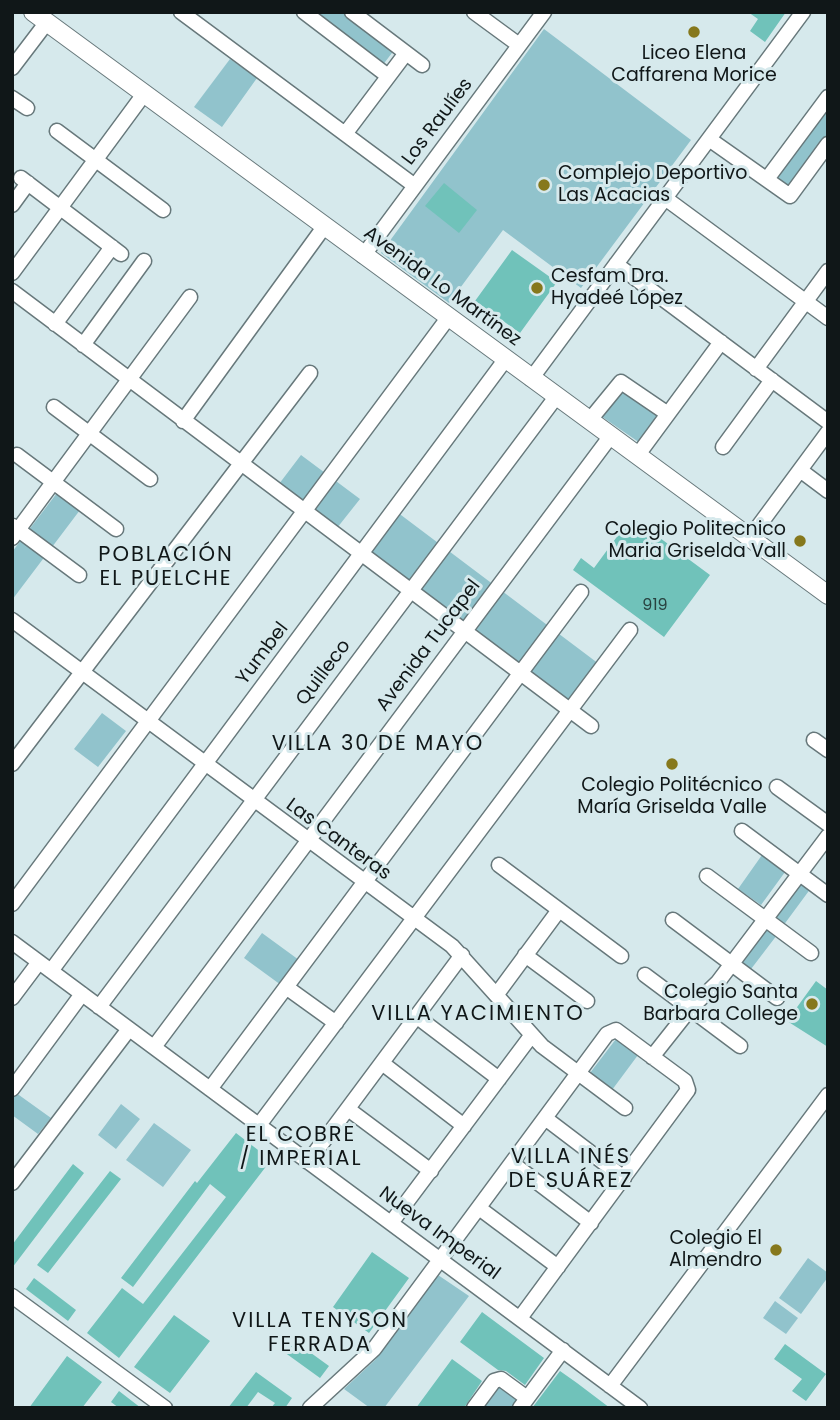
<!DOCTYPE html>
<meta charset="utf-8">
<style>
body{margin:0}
#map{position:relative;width:840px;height:1420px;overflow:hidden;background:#d6e9ec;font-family:Poppins,sans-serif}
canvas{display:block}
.frame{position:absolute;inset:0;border:14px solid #101718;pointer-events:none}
</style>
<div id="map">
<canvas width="840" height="1420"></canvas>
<div class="frame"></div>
</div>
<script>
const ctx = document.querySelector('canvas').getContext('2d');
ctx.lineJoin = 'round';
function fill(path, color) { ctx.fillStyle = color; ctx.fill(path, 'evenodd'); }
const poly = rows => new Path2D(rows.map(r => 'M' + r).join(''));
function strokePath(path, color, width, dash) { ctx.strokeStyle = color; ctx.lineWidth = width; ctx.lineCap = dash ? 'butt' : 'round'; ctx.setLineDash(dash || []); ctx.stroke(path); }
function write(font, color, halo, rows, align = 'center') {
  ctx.font = font + ' Poppins,sans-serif'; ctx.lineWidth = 6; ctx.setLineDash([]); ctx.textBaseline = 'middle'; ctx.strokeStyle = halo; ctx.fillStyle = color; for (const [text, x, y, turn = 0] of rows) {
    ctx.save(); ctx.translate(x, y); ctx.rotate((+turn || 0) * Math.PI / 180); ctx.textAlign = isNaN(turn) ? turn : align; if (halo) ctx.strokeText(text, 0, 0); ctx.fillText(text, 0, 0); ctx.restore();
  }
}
fill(poly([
 [311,12,346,12,395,49,382,66],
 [544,29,691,140,581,288,503,230,449,303,381,253],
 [230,59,257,78,222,127,194,107],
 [828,97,828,144,790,196,767,179],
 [621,387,660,414,640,443,601,416],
 [301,455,360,499,337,528,279,484],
 [57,493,80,510,12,600,12,552],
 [397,512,599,664,570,703,365,555],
 [102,713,126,731,98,767,74,749],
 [762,855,785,872,761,905,738,889],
 [801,880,811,888,783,926,773,919],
 [766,927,777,935,748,973,737,965],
 [262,933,299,960,281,985,244,958],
 [616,1039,638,1055,612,1090,590,1073],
 [12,1090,51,1118,38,1134,12,1115],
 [121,1104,140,1119,116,1149,98,1135],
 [154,1123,191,1150,163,1187,126,1160],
 [808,1258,828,1273,828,1277,801,1314,779,1298],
 [438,1275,469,1296,384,1408,370,1408,344,1389,375,1360],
 [775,1301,798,1318,786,1334,763,1318],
 [497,1384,518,1399,512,1408,480,1408]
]), '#91c3cc');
fill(poly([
 [748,12,786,12,765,42,750,31,758,19],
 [444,183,477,210,459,233,425,206],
 [512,250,557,282,520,333,475,301],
 [637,521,710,575,664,637,573,570,581,558,594,568,627,523,633,527],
 [816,981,828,990,828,1047,787,1021],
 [236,1133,271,1160,119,1358,87,1333,122,1288,143,1304,226,1197,210,1184,133,1287,121,1278,195,1181,197,1183],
 [73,1164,84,1173,12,1268,12,1245],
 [110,1171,121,1179,48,1273,37,1265],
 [372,1252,409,1278,369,1333,333,1307],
 [34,1278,76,1310,68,1321,26,1289],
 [482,1312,544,1358,525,1385,506,1371,498,1370,460,1342],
 [174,1315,210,1341,170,1393,134,1367],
 [293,1340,329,1366,320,1378,284,1352],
 [785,1344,826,1374,806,1401,792,1391,802,1379,774,1359],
 [67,1356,102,1382,82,1408,29,1408],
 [452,1359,482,1381,464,1408,416,1408],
 [560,1371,577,1383,610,1408,532,1408],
 [256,1372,292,1398,285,1408,271,1408,275,1403,258,1392,246,1408,228,1408],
 [119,1391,141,1408,119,1408,111,1402]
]), '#70c2ba');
const minor = poly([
 [181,12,415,186],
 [304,12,388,76],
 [352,12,422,65],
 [474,12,519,45],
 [12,68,47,22],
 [12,98,27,108],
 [57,131,163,210],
 [345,134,406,53],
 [709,139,790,196,828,144],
 [21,178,121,254],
 [767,179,828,97],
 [665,198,828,318],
 [12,205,28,183],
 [363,256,544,12],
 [616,264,828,422],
 [12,273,144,94],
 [12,291,591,726],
 [55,324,112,247],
 [83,345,144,261],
 [756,369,828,271],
 [531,379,803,12],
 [54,407,150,479],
 [183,421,324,227],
 [589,421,621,382,668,414],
 [723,447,772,380],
 [17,455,116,529],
 [637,456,721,342],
 [800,470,828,491],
 [13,526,79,575],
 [12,538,190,297],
 [749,539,828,432],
 [12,620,452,946,542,1046,625,1108],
 [814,740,828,750],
 [12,764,310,373],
 [777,787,828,824],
 [742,831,828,895],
 [499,865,621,956],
 [707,876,811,953],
 [12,904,448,318],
 [673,920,777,998],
 [12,942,640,1408],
 [525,955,587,1001],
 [51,971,505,360],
 [645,975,740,1046],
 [286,987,336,1023],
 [497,994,559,910],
 [12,998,39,962],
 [99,1007,556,397],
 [416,1016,499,1079],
 [154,1047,610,437],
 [652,1057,690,1009,718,982,828,836],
 [382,1063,464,1126],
 [12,1089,82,994],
 [210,1089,581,592],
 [348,1109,431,1171],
 [545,1118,624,1178],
 [259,1125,630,630],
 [308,1162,462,955],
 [512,1163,591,1223],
 [12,1183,129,1029],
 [479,1208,558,1267],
 [391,1223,531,1036],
 [12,1296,165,1408],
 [610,1386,828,1095],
 [310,1408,374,1349,607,1034,616,1030,685,1081,688,1090,520,1318],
 [474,1408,494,1381,501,1379,527,1398],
 [520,1408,563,1350]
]);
const major = poly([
 [33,12,828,595]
]);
strokePath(minor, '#67787b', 17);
strokePath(major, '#67787b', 20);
strokePath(minor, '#fff', 14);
strokePath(major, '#fff', 18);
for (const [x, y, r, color] of [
 [694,32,7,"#86781c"],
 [544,185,7,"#86781c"],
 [537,288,7,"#86781c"],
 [800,541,7,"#86781c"],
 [672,764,7,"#86781c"],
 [812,1004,7,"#86781c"],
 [776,1250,7,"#86781c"]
]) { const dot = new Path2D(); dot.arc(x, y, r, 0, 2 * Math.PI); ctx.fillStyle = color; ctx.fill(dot); strokePath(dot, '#d6e9ec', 2.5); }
write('16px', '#284240', null, [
 ["919",655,606]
]);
write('19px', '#101718', '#d6e9ec', [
 ["Liceo Elena",694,54,"center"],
 ["Caffarena Morice",694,76,"center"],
 ["Complejo Deportivo",558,174,"left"],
 ["Las Acacias",558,196,"left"],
 ["Cesfam Dra.",551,277,"left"],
 ["Hyadeé López",551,299,"left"],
 ["Colegio Politecnico",786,530],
 ["Maria Griselda Vall",786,552],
 ["Colegio Politécnico",672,786,"center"],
 ["María Griselda Valle",672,808,"center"],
 ["Colegio Santa",798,993],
 ["Barbara College",798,1015],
 ["Colegio El",762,1239],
 ["Almendro",762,1261]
], 'right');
write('19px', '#101718', '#d6e9ec', [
 ["Los Raulíes",438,122,-53],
 ["Avenida Lo Martínez",442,287,36],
 ["Avenida Tucapel",429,646,-53],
 ["Yumbel",263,654,-53],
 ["Quilleco",324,673,-53],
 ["Las Canteras",338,840,36],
 ["Nueva Imperial",439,1234,36]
]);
ctx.letterSpacing = '2px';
write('21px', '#101718', '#d6e9ec', [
 ["POBLACIÓN",166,556],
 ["EL PUELCHE",166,580],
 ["VILLA 30 DE MAYO",378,745],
 ["VILLA YACIMIENTO",478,1015],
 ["EL COBRE",301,1136],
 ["/ IMPERIAL",301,1160],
 ["VILLA INÉS",571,1158],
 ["DE SUÁREZ",571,1182],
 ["VILLA TENYSON",320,1322],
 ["FERRADA",320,1346]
]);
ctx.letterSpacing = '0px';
</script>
